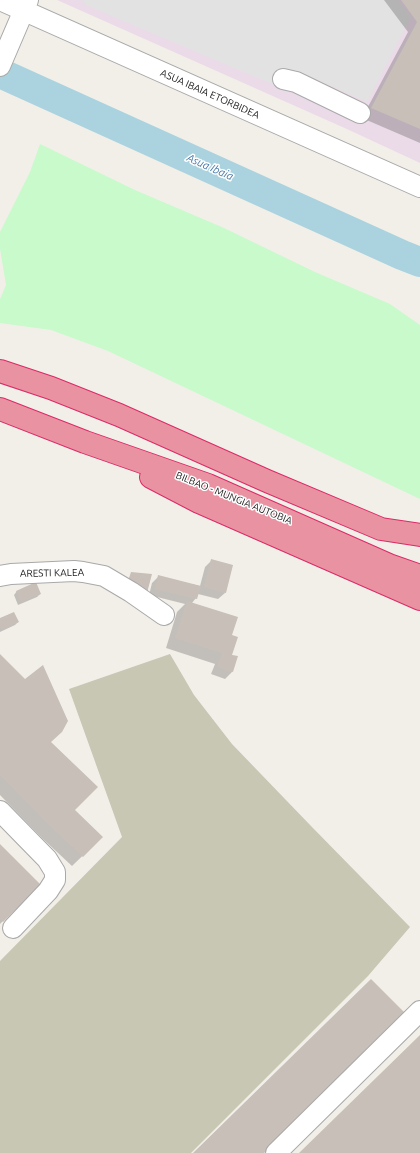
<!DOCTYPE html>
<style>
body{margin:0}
canvas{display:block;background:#f2efe9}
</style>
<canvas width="420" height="1153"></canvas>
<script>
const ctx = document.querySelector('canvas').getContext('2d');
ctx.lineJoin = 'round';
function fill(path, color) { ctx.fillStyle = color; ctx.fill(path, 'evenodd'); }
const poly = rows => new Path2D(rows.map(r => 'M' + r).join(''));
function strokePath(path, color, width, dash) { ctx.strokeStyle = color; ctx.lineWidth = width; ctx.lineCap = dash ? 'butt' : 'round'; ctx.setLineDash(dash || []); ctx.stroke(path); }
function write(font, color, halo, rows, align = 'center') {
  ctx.font = font + ' Ubuntu,sans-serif'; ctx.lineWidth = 3; ctx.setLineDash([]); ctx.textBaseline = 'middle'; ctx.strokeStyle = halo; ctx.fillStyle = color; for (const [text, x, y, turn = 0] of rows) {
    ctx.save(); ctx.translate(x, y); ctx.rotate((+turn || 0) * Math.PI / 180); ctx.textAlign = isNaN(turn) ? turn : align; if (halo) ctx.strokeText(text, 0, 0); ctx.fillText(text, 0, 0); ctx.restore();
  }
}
fill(poly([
 [57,0,420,0,420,163,349,130]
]), '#ebdbe8');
fill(poly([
 [170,654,194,695,232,744,311,826,410,927,368,976,191,1153,0,1153,0,961,122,837,69,689]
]), '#c7c7b4');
fill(poly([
 [40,144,135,190,224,228,315,272,390,304,420,325,420,499,108,351,51,330,0,323,0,299,6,285,0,249,0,232,30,172]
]), '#c8facc');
fill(poly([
 [82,0,398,0,411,17,367,102,302,73,286,90,86,5]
]), '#e2e2e2');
fill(poly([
 [384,0,420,0,420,143,362,118,408,32],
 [212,560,225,593,218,599,198,594,196,598,192,603,230,636,231,655,237,657,232,672,225,679,211,674,215,664,166,648,177,612,185,604,149,595,152,583,158,577,200,586,205,567],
 [17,591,40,594,37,597,18,605,14,595],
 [0,619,18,622,15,625,0,632],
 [0,655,50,743,74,810,102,837,72,866,43,839,0,795],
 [0,845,39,885,0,924]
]), '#0003');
strokePath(poly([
 [0,73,402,255,420,262]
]), '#aad3df', 30);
fill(poly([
 [401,0,420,0,420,129,371,108,417,22],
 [211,559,233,565,226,593,204,587],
 [131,572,152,574,147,593,128,581],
 [158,575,201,586,197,599,155,589],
 [36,582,41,594,21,602,16,591],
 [187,601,238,617,232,635,238,637,232,655,238,656,233,672,217,667,222,653,175,638],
 [14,612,19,622,2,630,0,626,0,618],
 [0,654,25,679,43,665,68,721,62,732,51,742,98,787,75,810,103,837,83,857,53,829,0,775],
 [0,844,41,885,3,922,0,918],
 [371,979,407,1015,264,1153,193,1153],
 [420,1035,420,1153,299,1153]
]), '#c7bfb8');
const minor = poly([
 [0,0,420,187],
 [0,66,24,10,28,0],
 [283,79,296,82,360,113],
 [0,576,11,574,74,571,83,572,104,576,131,592,164,615],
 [0,811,47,859,55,872,55,880,48,891,13,928],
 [276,1153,420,1011]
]);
const highway = poly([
 [0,371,51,388,119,415,267,481,381,529,420,535],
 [0,409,85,442,208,485,389,565,420,576],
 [151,477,199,502,420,599]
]);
strokePath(minor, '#a9a9a9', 22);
strokePath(highway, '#dc2a67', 24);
strokePath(minor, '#fff', 20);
strokePath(highway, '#e892a2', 22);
write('10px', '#222', '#fff', [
 ["ASUA IBAIA ETORBIDEA",210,94,24],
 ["BILBAO - MUNGIA AUTOBIA",234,498,22],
 ["ARESTI KALEA",52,573,-1]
]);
write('italic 11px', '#4a7aab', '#fff', [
 ["Asua Ibaia",210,167,24]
]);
</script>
